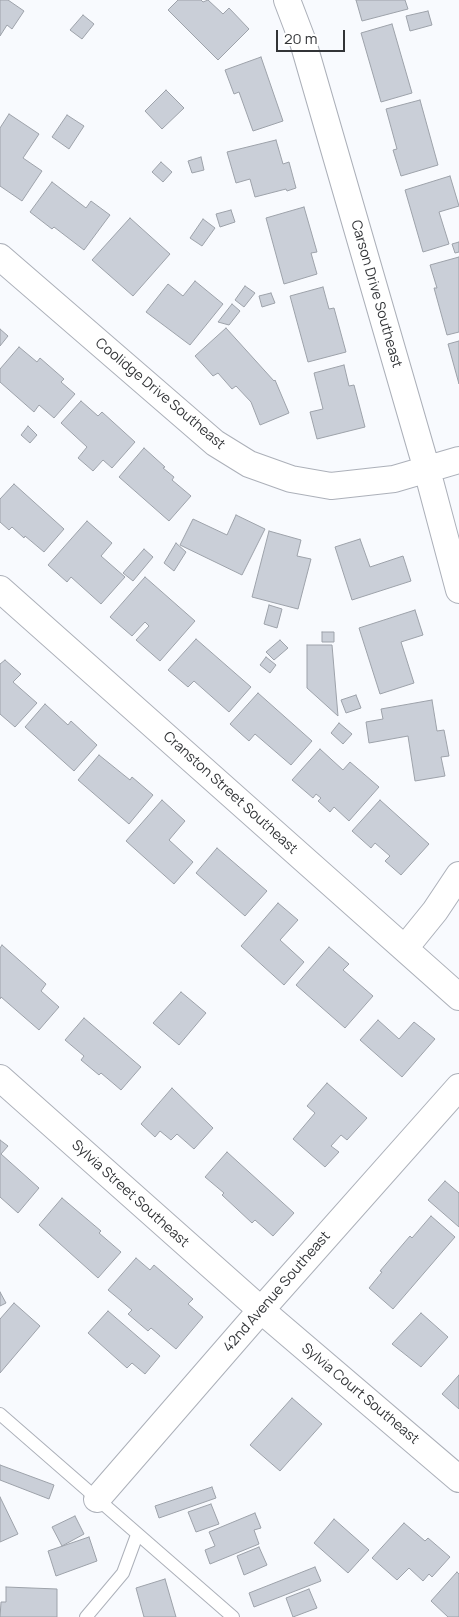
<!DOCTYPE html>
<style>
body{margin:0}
#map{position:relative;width:459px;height:1617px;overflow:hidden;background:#f8fafe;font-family:Manrope,sans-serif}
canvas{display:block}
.scale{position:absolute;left:276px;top:30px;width:69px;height:22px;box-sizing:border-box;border:2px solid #323437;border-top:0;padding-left:6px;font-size:15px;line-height:18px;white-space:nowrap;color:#323437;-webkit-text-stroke:4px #fff;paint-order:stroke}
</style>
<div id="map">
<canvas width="459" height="1617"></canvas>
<div class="scale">20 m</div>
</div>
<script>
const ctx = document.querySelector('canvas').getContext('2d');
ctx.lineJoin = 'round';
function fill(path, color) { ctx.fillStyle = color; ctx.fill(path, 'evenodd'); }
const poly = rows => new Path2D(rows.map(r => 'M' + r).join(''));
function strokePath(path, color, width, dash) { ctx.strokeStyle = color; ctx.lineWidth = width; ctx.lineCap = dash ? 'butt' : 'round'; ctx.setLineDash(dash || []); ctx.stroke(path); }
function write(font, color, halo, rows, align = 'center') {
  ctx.font = font + ' Manrope,sans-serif'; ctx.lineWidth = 4; ctx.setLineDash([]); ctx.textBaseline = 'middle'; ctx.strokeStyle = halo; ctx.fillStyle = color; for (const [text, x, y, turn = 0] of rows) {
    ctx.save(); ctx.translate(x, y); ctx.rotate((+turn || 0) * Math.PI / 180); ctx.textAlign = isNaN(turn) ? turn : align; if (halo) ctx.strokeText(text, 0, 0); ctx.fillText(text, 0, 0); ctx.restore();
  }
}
const building = poly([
 [0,0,8,0,24,11,12,29,7,25,0,36,0,0],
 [178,0,201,0,203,2,208,0,223,14,229,8,249,29,218,60,168,10,178,0],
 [356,0,405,0,408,9,362,21,356,0],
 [428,11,432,25,410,31,406,16,428,11],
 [83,15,94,24,82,39,70,30,83,15],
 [392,24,412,93,381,102,361,33,392,24],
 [261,57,283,121,253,131,239,92,234,94,225,70,261,57],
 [166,90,184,108,162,129,145,111,166,90],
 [420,100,438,165,401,176,393,150,397,149,386,109,420,100],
 [9,114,39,134,23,158,42,171,22,201,0,186,0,128,9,114],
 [67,115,84,126,69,149,52,137,67,115],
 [276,140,283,164,289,162,296,188,287,191,286,189,255,197,250,179,236,183,227,152,276,140],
 [201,157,204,170,192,173,188,161,201,157],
 [161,162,172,172,163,182,152,172,161,162],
 [450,176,459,206,439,212,449,244,423,252,405,190,450,176],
 [52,182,86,208,91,201,110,215,84,250,54,227,52,229,30,212,52,182],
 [304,207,317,252,311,253,317,274,284,284,266,218,304,207],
 [231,210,235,222,220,227,216,214,231,210],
 [130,218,170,254,133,296,92,260,130,218],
 [203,219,215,228,202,246,190,238,203,219],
 [459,242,459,252,455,253,452,244,459,242],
 [459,257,459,332,447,335,434,288,437,288,430,265,459,257],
 [195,281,223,304,190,345,146,312,168,284,183,296,195,281],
 [245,286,255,293,244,307,235,300,245,286],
 [323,287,329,309,334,308,346,352,308,362,290,296,323,287],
 [271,293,275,303,262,307,259,296,271,293],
 [232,304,240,311,229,325,218,322,232,304],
 [226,328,274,381,275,380,289,413,260,425,251,402,236,386,232,389,218,373,213,376,195,356,226,328],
 [0,329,8,336,0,346,0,329],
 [459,341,459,384,448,344,459,341],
 [19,347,37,362,40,358,64,379,61,382,75,394,54,418,39,405,34,412,0,382,0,369,19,347],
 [344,365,349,386,354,385,365,427,317,439,310,412,323,409,314,373,344,365],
 [81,401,98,416,102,412,135,442,112,468,103,460,93,471,78,458,87,447,61,423,81,401],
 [28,426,37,435,30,443,21,435,28,426],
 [144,448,165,467,163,468,174,477,172,480,191,496,169,521,119,477,144,448],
 [14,484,64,529,44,552,25,536,24,538,12,527,9,530,0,522,0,499,14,484],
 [236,515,265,529,242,575,180,545,193,519,227,535,236,515],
 [87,521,112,543,101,556,125,577,101,604,71,577,67,582,48,565,87,521],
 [269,531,301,540,297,556,311,559,298,609,252,597,269,531],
 [360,539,370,567,403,556,411,581,352,600,335,547,360,539],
 [176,543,186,552,174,571,164,563,176,543],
 [144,549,153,557,133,581,123,573,144,549],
 [145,577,195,621,160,661,136,640,149,626,145,622,132,636,110,617,145,577],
 [269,605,282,609,277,628,264,624,269,605],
 [415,610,423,635,401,642,414,683,380,694,359,628,415,610],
 [322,632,334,632,334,642,322,642,322,632],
 [196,639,251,687,229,712,194,681,188,687,168,670,196,639],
 [280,640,288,648,274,660,266,652,280,640],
 [307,645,332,645,338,716,307,688,307,645],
 [266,657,276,665,270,673,260,665,266,657],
 [5,660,21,674,13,682,37,703,15,727,0,714,0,664,5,660],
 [258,693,312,741,291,765,255,734,249,741,230,724,258,693],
 [356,695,361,708,346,713,341,700,356,695],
 [432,700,437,731,444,730,449,756,441,757,445,776,415,781,408,736,369,743,366,722,383,719,381,709,432,700],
 [45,704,68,725,71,721,97,745,74,771,25,727,45,704],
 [339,723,352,734,343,744,331,733,339,723],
 [320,749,343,770,350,762,379,787,349,821,334,807,330,812,318,801,321,798,316,794,313,798,292,780,320,749],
 [99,755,130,780,132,777,153,795,129,824,78,780,99,755],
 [162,800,185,821,169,840,193,862,174,884,126,841,162,800],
 [380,800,429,844,401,875,385,861,390,856,375,843,371,848,352,831,380,800],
 [217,848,267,891,245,916,196,873,217,848],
 [278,903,298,920,280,940,304,962,284,985,241,946,278,903],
 [2,945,46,984,41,991,59,1007,39,1030,1,997,0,999,0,948,2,945],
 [329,947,349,964,343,970,373,996,345,1028,296,985,329,947],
 [181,992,206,1013,179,1045,153,1023,181,992],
 [84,1018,141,1067,121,1090,101,1073,99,1075,81,1060,84,1056,65,1040,84,1018],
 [378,1020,399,1039,414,1022,435,1039,402,1077,360,1040,378,1020],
 [327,1083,367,1118,347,1140,341,1135,331,1146,339,1152,325,1167,293,1139,315,1113,307,1106,327,1083],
 [172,1088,213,1128,194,1149,177,1134,171,1140,160,1131,155,1137,141,1124,172,1088],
 [0,1140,8,1146,1,1154,39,1188,18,1213,0,1197,0,1140],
 [227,1152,294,1213,273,1236,255,1220,252,1223,222,1195,224,1193,205,1177,227,1152],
 [445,1181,459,1193,459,1227,428,1200,445,1181],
 [62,1198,101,1231,99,1233,121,1252,98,1278,39,1225,62,1198],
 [431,1216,455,1237,393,1309,369,1288,382,1272,380,1271,410,1236,412,1238,431,1216],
 [136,1258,150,1270,154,1265,193,1299,188,1304,203,1317,176,1349,151,1328,148,1331,128,1314,132,1310,108,1290,136,1258],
 [0,1292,6,1303,0,1306,0,1292],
 [14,1303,40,1326,0,1373,0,1319,14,1303],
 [108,1311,160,1356,145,1374,132,1363,127,1368,88,1333,108,1311],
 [421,1313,448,1337,421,1367,392,1344,421,1313],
 [459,1375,459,1409,442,1394,459,1375],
 [292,1398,322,1424,280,1471,250,1445,292,1398],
 [0,1465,54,1485,49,1499,0,1480,0,1465],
 [212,1487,216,1498,159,1518,155,1506,212,1487],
 [0,1497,18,1534,0,1542,0,1497],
 [211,1504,219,1524,196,1532,188,1512,211,1504],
 [255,1513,261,1528,254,1530,259,1544,210,1564,205,1550,215,1546,209,1532,255,1513],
 [75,1516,84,1534,62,1546,52,1527,75,1516],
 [334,1519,369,1550,348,1573,314,1543,334,1519],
 [404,1523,425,1541,428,1538,450,1557,432,1577,429,1574,423,1581,409,1568,397,1580,372,1558,404,1523],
 [89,1537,97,1561,56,1576,48,1551,89,1537],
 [259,1547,267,1565,244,1575,237,1556,259,1547],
 [315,1567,321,1581,254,1607,249,1593,315,1567],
 [457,1572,459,1574,459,1617,448,1617,431,1601,457,1572],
 [165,1579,176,1617,144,1617,136,1588,165,1579],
 [6,1587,57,1589,57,1617,0,1617,1,1602,6,1602,6,1587],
 [309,1589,317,1608,293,1617,286,1598,309,1589]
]);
fill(building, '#cacfd8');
strokePath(building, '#9da2aa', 1);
const lane = poly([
 [0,1414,233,1617],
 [86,1617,123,1573,137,1535]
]);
const street = poly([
 [287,0,303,42,427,470,459,590],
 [0,257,215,443,249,464,291,479,331,486,394,479,459,460],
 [0,589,459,997],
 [405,948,435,911,459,875],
 [0,1078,261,1310,459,1479],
 [97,1499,261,1310,459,1087]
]);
strokePath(lane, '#acb0b9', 14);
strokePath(street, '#acb0b9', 28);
strokePath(lane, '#fff', 12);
strokePath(street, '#fff', 26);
write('14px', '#323437', '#fff', [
 ["Carson Drive Southeast",376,294,74],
 ["Coolidge Drive Southeast",160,394,40],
 ["Cranston Street Southeast",230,793,42],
 ["Sylvia Street Southeast",130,1194,42],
 ["42nd Avenue Southeast",277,1292,-49],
 ["Sylvia Court Southeast",360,1394,40]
]);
</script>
